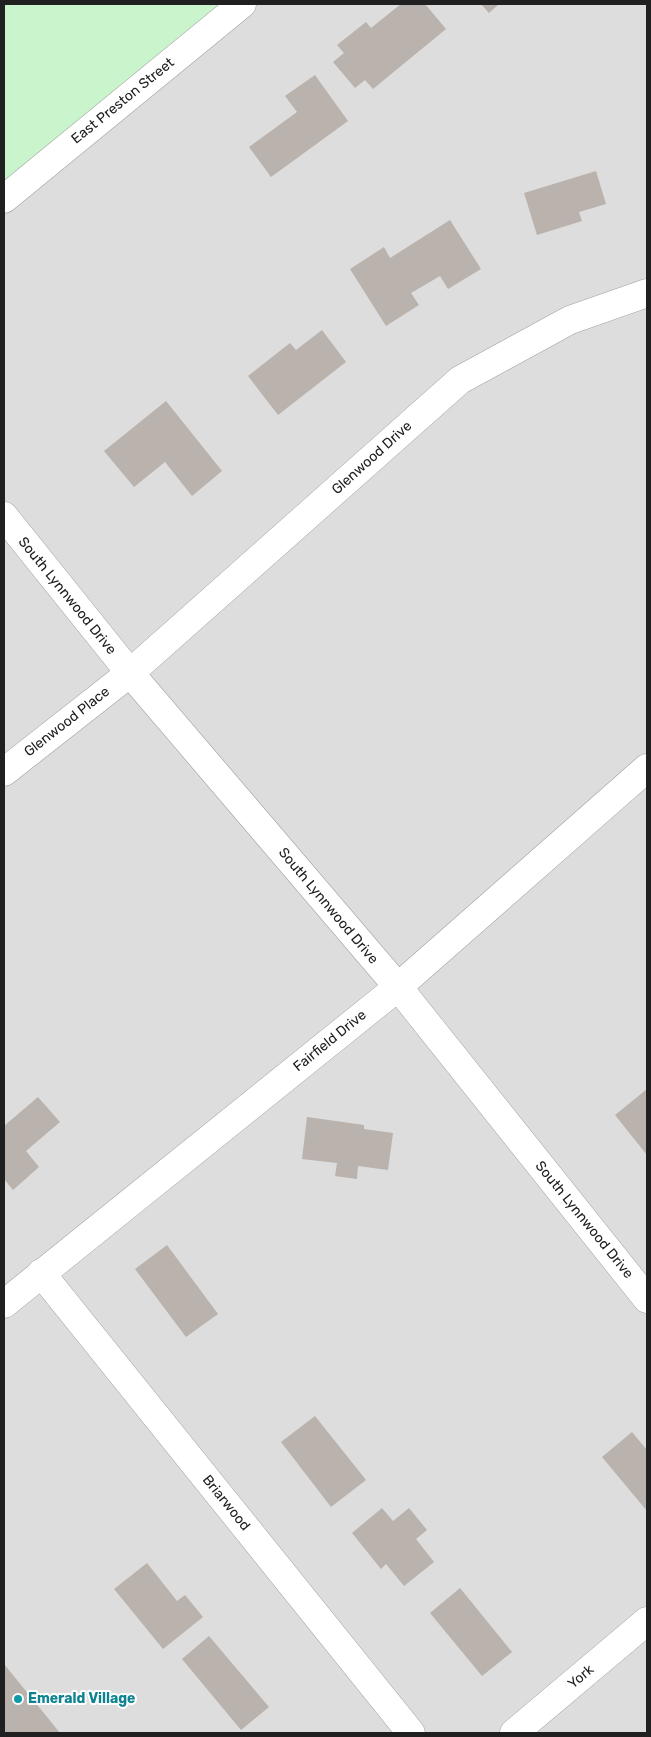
<!DOCTYPE html>
<style>
body{margin:0}
#map{position:relative;width:651px;height:1737px;overflow:hidden;background:#f0ede7;font-family:Rubik,sans-serif}
canvas{display:block}
.frame{position:absolute;inset:0;border:5px solid #202020;pointer-events:none}
</style>
<div id="map">
<canvas width="651" height="1737"></canvas>
<div class="frame"></div>
</div>
<script>
const ctx = document.querySelector('canvas').getContext('2d');
ctx.lineJoin = 'round';
function fill(path, color) { ctx.fillStyle = color; ctx.fill(path, 'evenodd'); }
const poly = rows => new Path2D(rows.map(r => 'M' + r).join(''));
function strokePath(path, color, width, dash) { ctx.strokeStyle = color; ctx.lineWidth = width; ctx.lineCap = dash ? 'butt' : 'round'; ctx.setLineDash(dash || []); ctx.stroke(path); }
function write(font, color, halo, rows, align = 'center') {
  ctx.font = font + ' Rubik,sans-serif'; ctx.lineWidth = 4; ctx.setLineDash([]); ctx.textBaseline = 'middle'; ctx.strokeStyle = halo; ctx.fillStyle = color; for (const [text, x, y, turn = 0] of rows) {
    ctx.save(); ctx.translate(x, y); ctx.rotate((+turn || 0) * Math.PI / 180); ctx.textAlign = isNaN(turn) ? turn : align; if (halo) ctx.strokeText(text, 0, 0); ctx.fillText(text, 0, 0); ctx.restore();
  }
}
fill(poly([
 [4,4,647,4,647,1733,4,1733]
]), '#dedddd');
fill(poly([
 [4,4,242,4,4,199]
]), '#caf4cc');
fill(poly([
 [401,4,425,4,446,29,373,89,365,80,355,88,333,62,344,53,337,45,366,22,371,28],
 [481,4,499,4,489,13],
 [315,75,348,121,271,177,249,147,297,112,285,96],
 [596,171,606,204,579,212,582,221,537,235,524,193],
 [450,220,481,269,448,289,440,276,411,293,419,305,386,326,350,269,384,247,390,258],
 [322,330,346,362,278,415,248,376,290,343,296,350],
 [166,401,222,471,192,496,165,462,134,487,104,451],
 [647,1089,647,1155,615,1115],
 [38,1097,60,1122,26,1151,39,1167,13,1190,4,1179,4,1126],
 [307,1117,364,1125,364,1129,393,1133,388,1170,358,1166,357,1179,335,1176,337,1163,302,1159],
 [167,1245,218,1314,186,1337,135,1269],
 [315,1416,366,1480,331,1507,281,1442],
 [632,1432,647,1450,647,1511,602,1457],
 [382,1508,393,1521,409,1508,427,1530,416,1539,434,1562,404,1586,386,1564,381,1569,352,1533],
 [147,1563,177,1601,185,1595,203,1617,163,1649,114,1589],
 [460,1588,512,1652,482,1676,430,1613],
 [209,1636,269,1707,241,1730,182,1659],
 [4,1664,60,1733,4,1733]
]), '#b9b2ad');
const minor = poly([
 [4,199,242,4],
 [4,516,130,673,398,987,647,1299],
 [4,772,130,673,460,380,570,320,647,293],
 [41,1273,411,1733],
 [4,1304,398,987,647,768],
 [514,1733,647,1621]
]);
strokePath(minor, '#a1a1a1', 29);
strokePath(minor, '#fff', 28);
for (const [x, y, r, color] of [
 [18,1699,5,"#0f9aa8"]
]) { const dot = new Path2D(); dot.arc(x, y, r, 0, 2 * Math.PI); ctx.fillStyle = color; ctx.fill(dot); strokePath(dot, '#fff', 2); }
write('14px', '#202020', '#fff', [
 ["East Preston Street",123,101,-39],
 ["Glenwood Drive",372,458,-42],
 ["South Lynnwood Drive",67,596,51],
 ["Glenwood Place",67,722,-38],
 ["South Lynnwood Drive",328,906,50],
 ["Fairfield Drive",330,1041,-39],
 ["South Lynnwood Drive",584,1220,51],
 ["Briarwood",226,1503,51],
 ["York",581,1677,-40]
]);
write('bold 14px', '#0d838f', '#fff', [
 ["Emerald Village",28,1699]
], 'left');
</script>
